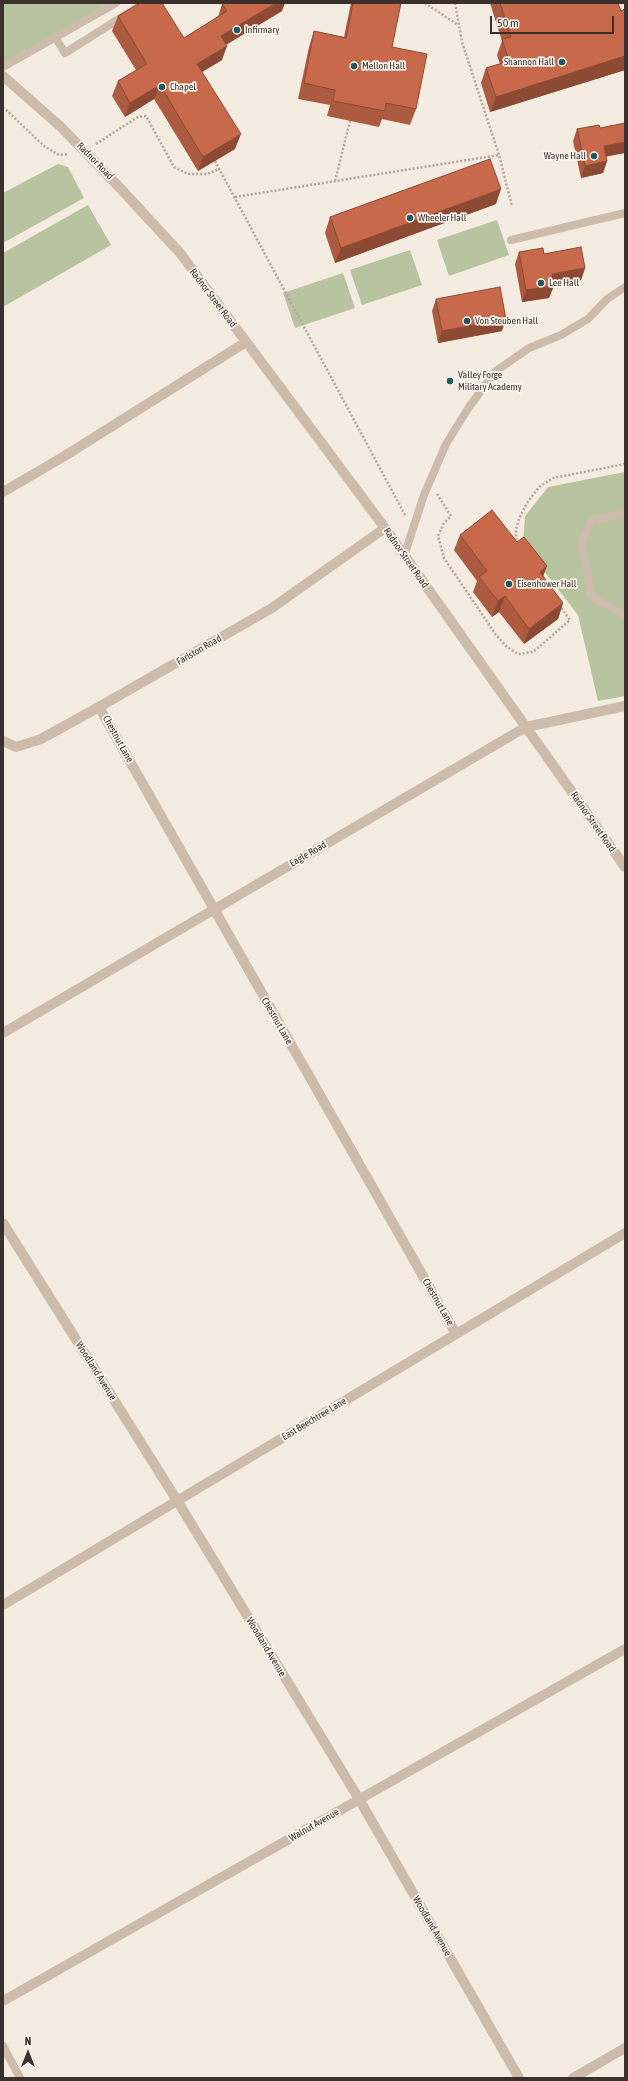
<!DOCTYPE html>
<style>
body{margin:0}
#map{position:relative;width:628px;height:2081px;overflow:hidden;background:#f4ebe1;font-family:"Asap Condensed",sans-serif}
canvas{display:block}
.frame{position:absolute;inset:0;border:4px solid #3b302b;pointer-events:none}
.north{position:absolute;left:8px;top:2033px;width:40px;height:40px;-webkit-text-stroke:3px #fbf5ee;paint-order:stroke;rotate:0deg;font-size:11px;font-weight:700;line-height:16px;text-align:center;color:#3b302b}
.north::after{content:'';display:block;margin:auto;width:14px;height:18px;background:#3b302b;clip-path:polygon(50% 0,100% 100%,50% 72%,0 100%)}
.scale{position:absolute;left:490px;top:16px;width:124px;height:18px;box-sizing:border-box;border:2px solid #3b302b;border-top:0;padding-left:5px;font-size:12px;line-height:14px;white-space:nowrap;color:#3b302b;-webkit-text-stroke:3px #fbf5ee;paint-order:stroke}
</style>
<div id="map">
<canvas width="628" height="2081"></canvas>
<div class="frame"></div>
<div class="north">N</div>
<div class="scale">50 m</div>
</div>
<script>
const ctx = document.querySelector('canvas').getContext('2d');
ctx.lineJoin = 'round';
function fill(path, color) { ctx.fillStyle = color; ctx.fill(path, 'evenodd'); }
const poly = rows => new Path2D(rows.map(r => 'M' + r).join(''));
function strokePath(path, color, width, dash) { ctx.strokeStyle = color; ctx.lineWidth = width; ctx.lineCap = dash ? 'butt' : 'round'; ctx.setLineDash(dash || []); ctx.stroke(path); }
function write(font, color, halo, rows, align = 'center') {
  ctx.font = font + ' "Asap Condensed",sans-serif'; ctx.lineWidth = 3.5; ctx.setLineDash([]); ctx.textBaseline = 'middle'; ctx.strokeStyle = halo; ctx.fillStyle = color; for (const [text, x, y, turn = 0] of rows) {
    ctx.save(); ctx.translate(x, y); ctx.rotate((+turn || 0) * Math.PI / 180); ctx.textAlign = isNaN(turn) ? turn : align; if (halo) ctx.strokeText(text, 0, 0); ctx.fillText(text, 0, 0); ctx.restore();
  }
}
fill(poly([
 [3,3,116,3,3,67],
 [58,164,68,167,84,198,3,243,3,193],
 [88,205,111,245,3,307,3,253],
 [497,220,509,255,449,276,437,240],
 [410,250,422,285,362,305,350,270],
 [343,273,355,308,295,328,283,293],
 [625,472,625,696,598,701,578,615,523,544,525,516,548,487]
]), '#b8c4a0');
strokePath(poly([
 [425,3,458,25],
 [455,3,462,42,499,155,512,206],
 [3,107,44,146,59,155,69,154],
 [96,144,138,117,146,116,174,167,188,174,207,174,219,169],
 [215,161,405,515],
 [335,181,350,121],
 [235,197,499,155],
 [437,494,451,516,444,523,438,536,444,558,496,635,507,647,518,654,533,652,570,620,560,606],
 [518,544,516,541,516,530,519,519,527,503,539,487,553,478,625,464]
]), '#b9a596', 2.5, [2, 2]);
strokePath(poly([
 [55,37,65,53,144,3],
 [3,67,116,3],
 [511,240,625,213],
 [625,513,592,520,581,542,591,596,622,614,625,613],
 [404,556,424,495,446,444,469,407,496,371,529,348,561,335,588,319,607,299,625,287],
 [3,2046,20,2078]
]), '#cdbbac', 8);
strokePath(poly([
 [3,76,61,127,121,189,180,253,385,528,625,867],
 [3,492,63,457,246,342],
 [99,707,456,1334],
 [3,741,16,747,41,739,99,707,272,608,385,528],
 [3,1223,178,1502,359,1799,519,2078],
 [3,1605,625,1233],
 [3,2001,625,1649],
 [573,2078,625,2048]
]), '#cdbbac', 10);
strokePath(poly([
 [3,1033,526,727,625,706]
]), '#cdbbac', 10);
fill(poly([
 [351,3,401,3,392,47,416,109,410,125,382,119,379,127,327,116,330,105,298,99,309,47,314,31,344,37],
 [490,3,618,3,621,11,625,9,625,70,490,112,481,83,486,68,500,64,497,55,502,41],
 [222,4,282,11,226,44,222,60,202,72,235,149,198,171,154,99,125,117,112,96,118,81,136,70,112,31,118,16,184,38,218,17],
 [577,129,606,157,607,161,603,173,581,178,573,141],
 [496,204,335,263,325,233,330,217],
 [519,252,544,254,585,268,581,280,553,285,549,298,522,302,515,264],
 [436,299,502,331,438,343,432,311],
 [460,535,543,576,563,603,558,619,524,644,499,612,492,617,473,592,477,581,454,550]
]), '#ac5a40');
fill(poly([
 [276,3,285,3,282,11,216,51,221,36],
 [227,46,222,60,192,78,197,64],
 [625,56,625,70,490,112,496,97],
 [160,85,154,99,125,117,130,103],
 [241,134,235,149,198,171,203,157],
 [625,142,625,153,600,158,604,146],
 [607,161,603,173,581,178,585,166],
 [501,189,496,204,335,263,341,248],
 [585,268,581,280,547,286,552,274],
 [554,286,549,298,522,302,526,290],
 [506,319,502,331,438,343,442,331],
 [547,566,541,582,540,572],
 [505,596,499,612,492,617,498,601],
 [563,603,558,619,524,644,529,629]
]), '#8c4a34');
const building = poly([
 [140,3,162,3,184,38,227,11,222,4,224,3,276,3,221,36,227,46,197,64,241,134,203,157,160,85,130,103,118,81,147,64,118,16,140,3],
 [353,3,401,3,392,47,427,54,416,109,386,103,385,111,333,101,335,90,304,83,314,31,346,38,353,3],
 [500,3,618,3,621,11,625,9,625,56,496,97,486,68,509,61,502,39,511,37,500,3],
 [625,123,625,142,604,146,607,161,585,166,577,129,599,125,600,128,625,123],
 [490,159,501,189,341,248,330,217,490,159],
 [581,247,585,268,552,274,554,286,526,290,519,252,543,248,544,254,581,247],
 [500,287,506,319,442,331,436,299,500,287],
 [492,510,517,542,524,537,547,566,540,572,563,603,529,629,505,596,498,601,479,577,487,571,460,535,492,510]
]);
fill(building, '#c8694b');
strokePath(building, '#8c4a34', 1);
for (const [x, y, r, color] of [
 [237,30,4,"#1f5a5e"],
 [562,62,4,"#1f5a5e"],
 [354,66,4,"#1f5a5e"],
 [162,87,4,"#1f5a5e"],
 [594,156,4,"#1f5a5e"],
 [410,218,4,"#1f5a5e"],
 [541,283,4,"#1f5a5e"],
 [467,321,4,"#1f5a5e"],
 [450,381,4,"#1f5a5e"],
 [509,584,4,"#1f5a5e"]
]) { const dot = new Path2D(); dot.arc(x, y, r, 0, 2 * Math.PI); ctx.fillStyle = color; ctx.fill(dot); strokePath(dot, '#fbf5ee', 1.5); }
write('10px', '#3b302b', '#fbf5ee', [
 ["Infirmary",245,30],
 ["Shannon Hall",554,62,"right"],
 ["Mellon Hall",362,66],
 ["Chapel",170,87],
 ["Wayne Hall",586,156,"right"],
 ["Wheeler Hall",418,218],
 ["Lee Hall",549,283],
 ["Von Steuben Hall",475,321],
 ["Valley Forge",458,375],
 ["Military Academy",458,387],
 ["Eisenhower Hall",517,584]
], 'left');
write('10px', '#3b302b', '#fbf5ee', [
 ["Radnor Road",95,161,46],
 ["Radnor Street Road",213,298,53],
 ["Radnor Street Road",406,558,55],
 ["Fariston Road",199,650,-30],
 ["Chestnut Lane",118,739,61],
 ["Radnor Street Road",593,822,55],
 ["Eagle Road",308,854,-30],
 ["Chestnut Lane",277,1021,60],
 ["Chestnut Lane",438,1302,60],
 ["Woodland Avenue",96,1371,58],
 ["East Beechtree Lane",314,1419,-31],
 ["Woodland Avenue",266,1647,59],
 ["Walnut Avenue",314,1825,-30],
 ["Woodland Avenue",432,1926,60]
]);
</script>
